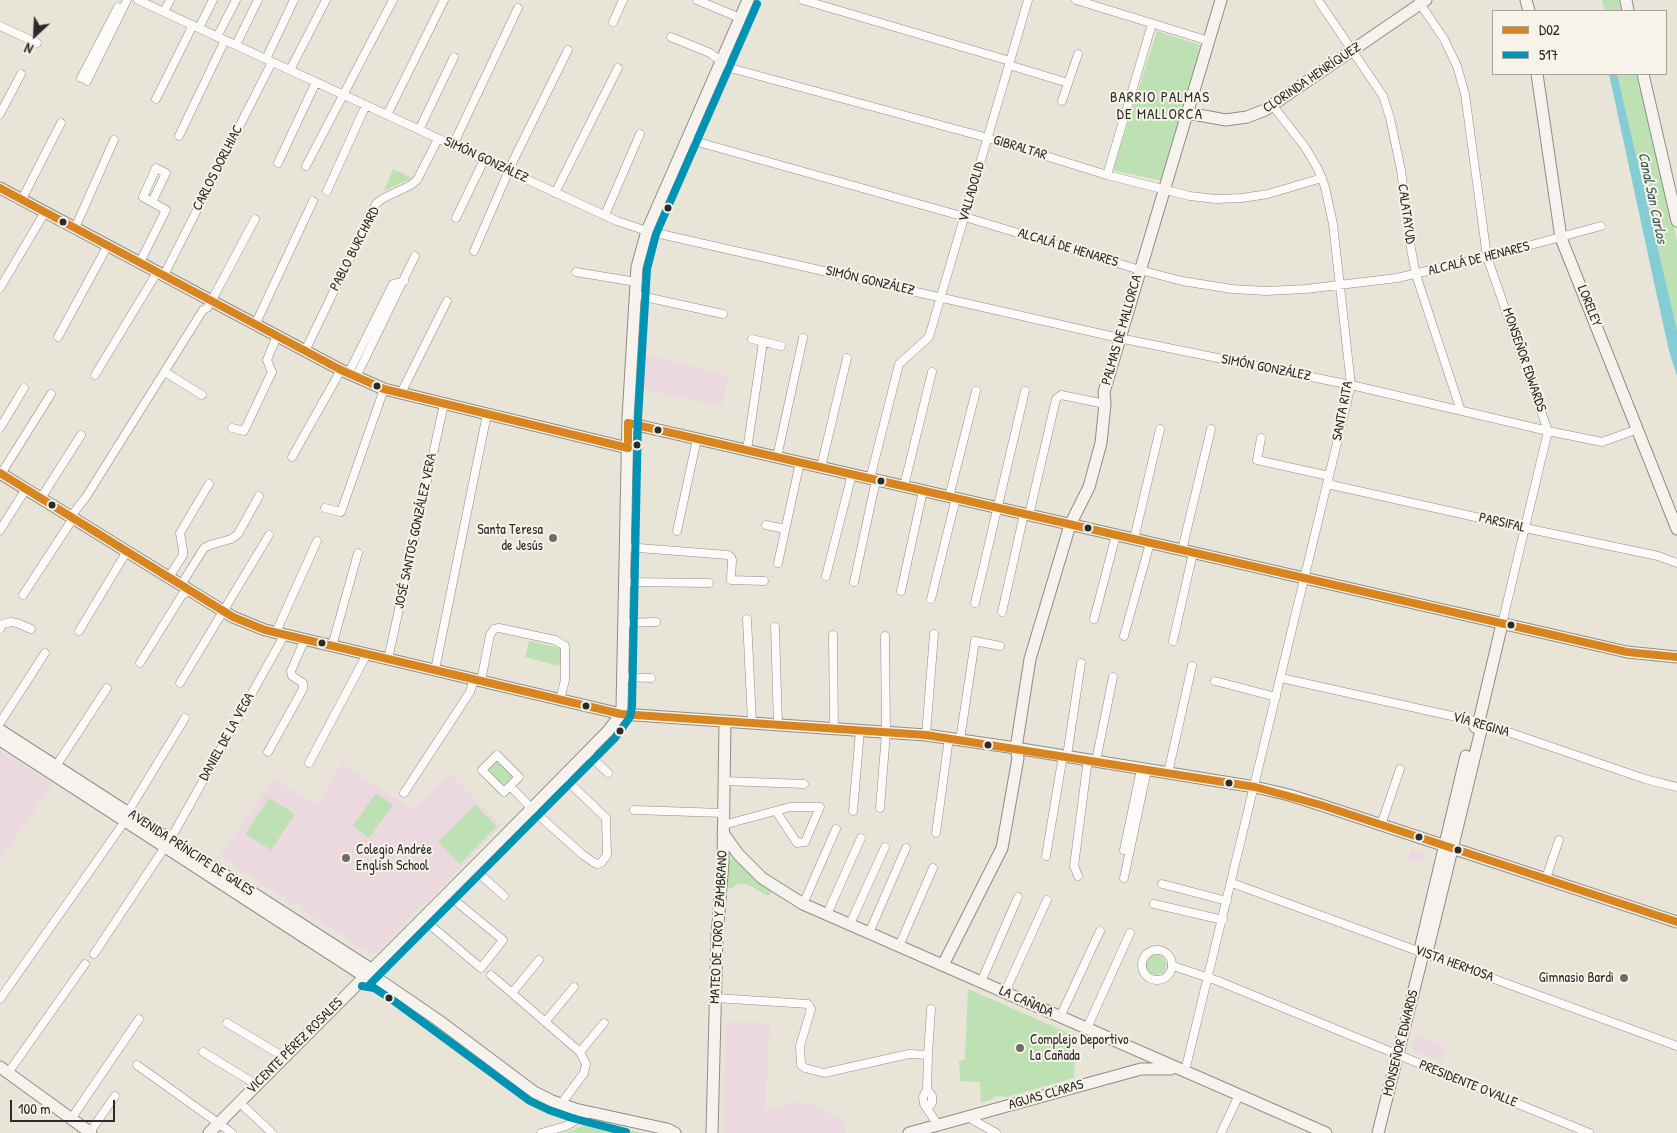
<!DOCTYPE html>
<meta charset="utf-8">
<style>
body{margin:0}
#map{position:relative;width:1677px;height:1133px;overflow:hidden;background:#e8e4d7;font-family:"Patrick Hand",sans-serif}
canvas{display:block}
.legend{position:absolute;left:1492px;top:10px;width:175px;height:65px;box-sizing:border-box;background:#f7f3e8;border:1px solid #a5a39c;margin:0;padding:6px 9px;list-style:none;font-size:15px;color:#2b2b2b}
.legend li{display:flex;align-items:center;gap:10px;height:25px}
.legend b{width:25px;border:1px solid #a5a39c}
.north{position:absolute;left:10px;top:10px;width:50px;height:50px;-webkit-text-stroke:4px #f7f3e8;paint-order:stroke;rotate:205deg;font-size:14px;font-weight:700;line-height:20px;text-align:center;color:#2b2b2b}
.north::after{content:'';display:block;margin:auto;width:18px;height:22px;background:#2b2b2b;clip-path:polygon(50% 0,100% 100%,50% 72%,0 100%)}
.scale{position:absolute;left:10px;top:1100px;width:105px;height:22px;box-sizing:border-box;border:2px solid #2b2b2b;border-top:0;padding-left:6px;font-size:15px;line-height:18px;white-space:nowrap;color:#2b2b2b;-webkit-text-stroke:4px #f7f3e8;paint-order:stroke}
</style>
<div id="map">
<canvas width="1677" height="1133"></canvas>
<ul class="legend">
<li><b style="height:6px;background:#d8841f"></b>D02</li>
<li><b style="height:6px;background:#0093b3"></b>517</li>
</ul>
<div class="north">N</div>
<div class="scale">100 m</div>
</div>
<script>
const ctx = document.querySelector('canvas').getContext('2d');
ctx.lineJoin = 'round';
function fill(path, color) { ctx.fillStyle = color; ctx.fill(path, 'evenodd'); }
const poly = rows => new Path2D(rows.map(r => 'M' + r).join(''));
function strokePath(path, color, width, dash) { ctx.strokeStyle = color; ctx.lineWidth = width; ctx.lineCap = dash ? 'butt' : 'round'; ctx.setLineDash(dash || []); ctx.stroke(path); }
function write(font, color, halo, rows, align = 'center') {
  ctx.font = font + ' "Patrick Hand",sans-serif'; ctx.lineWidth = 4; ctx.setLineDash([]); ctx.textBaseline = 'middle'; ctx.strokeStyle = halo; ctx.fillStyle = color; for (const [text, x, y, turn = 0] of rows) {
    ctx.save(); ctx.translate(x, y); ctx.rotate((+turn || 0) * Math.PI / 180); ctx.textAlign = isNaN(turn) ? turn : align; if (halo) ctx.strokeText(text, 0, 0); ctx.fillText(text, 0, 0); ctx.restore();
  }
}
fill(poly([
 [643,354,728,376,722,406,641,389],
 [0,750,53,784,0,859],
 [342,763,413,810,450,774,501,825,428,902,421,905,374,953,368,953,303,910,302,907,298,904,295,905,233,865,232,862,220,856,273,779,318,805],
 [1411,849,1425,853,1423,863,1408,860],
 [725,1022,770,1023,765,1109,774,1108,794,1101,812,1105,843,1121,846,1133,725,1133],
 [1415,1034,1447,1048,1442,1061,1413,1051,1412,1048]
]), '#ecd9df');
fill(poly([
 [1602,0,1619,0,1621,11,1605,11],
 [1157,31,1200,45,1183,112,1162,181,1113,170],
 [1617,74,1636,74,1677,241,1677,330],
 [393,169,412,178,384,191],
 [529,641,561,648,563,652,559,666,525,657],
 [496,760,513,776,504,787,486,770],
 [376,793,393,805,369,838,353,826],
 [269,798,295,814,271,850,245,834],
 [475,805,497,826,460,864,438,842],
 [733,858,739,858,772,891,768,896,747,884,737,884,732,888,726,888,728,860],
 '1146 965a10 10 0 1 1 20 0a10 10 0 1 1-20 0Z',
 [968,989,1076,1036,1074,1078,1007,1097,994,1096,993,1099,981,1103,980,1082,960,1081,959,1061,965,1059],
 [591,1120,604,1125,642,1133,564,1133,575,1130]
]), '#bee1b3');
fill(poly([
 [1609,74,1617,74,1677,330,1677,376,1669,351,1652,273]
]), '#84cdd5');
const street = poly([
 [138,0,617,221,647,231,1119,338,1351,385,1548,431,1602,442,1638,429],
 [697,0,740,18],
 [803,0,1010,61],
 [1076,0,1209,41],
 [1318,0,1383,96,1390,118,1401,170,1411,249,1416,275,1461,411],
 [1419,2,1444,39,1457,66,1465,94,1487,257,1548,431,1502,624],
 [164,12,170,0],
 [613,22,623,0],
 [0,26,37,43],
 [199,28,213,0],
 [217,37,236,0],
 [671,37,710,53,730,68,988,138,1107,175,1190,196,1216,199,1242,198,1268,194,1322,178],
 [236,45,258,0],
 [266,59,294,0],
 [1009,65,1068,83],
 [290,70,326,0],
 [81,78,118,7],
 [87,81,127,0],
 [156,99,193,25],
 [1062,101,1078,54],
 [0,114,21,74],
 [387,115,444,0],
 [419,130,454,57],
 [179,136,225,40],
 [687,139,965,217,1140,270,1182,281,1232,289,1266,291,1306,289,1397,278,1487,257,1601,226],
 [453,145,518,8],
 [278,163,316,82],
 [306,166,393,0],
 [1107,175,1152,24],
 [327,191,366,105],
 [555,193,618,68],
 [22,199,61,123],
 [605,215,640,134],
 [456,218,484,160],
 [75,228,114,140],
 [474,251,513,161,568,50],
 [140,262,166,210,143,197,156,168,166,173,152,202],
 [576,272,636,282],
 [164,275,272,62],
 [0,288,45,212],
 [636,295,723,314],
 [255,325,313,201],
 [58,337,108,245],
 [752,339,781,346],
 [305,351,376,204,382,199,411,185,417,180,438,139],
 [165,372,202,395],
 [348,374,393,284,404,281],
 [95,375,158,271],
 [356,377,415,256],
 [401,393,447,301],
 [0,428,24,388],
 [232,428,244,431,272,372,267,360,277,336],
 [1261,438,1257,460,1329,476],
 [747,450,763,342],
 [292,457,341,370],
 [777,457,803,338],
 [821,467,847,358],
 [1,474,51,394],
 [870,479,899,364,929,337,1028,0],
 [1327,484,1525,528,1658,556,1677,563],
 [904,486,932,372],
 [949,497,976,391],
 [41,498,81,435],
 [325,508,341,512,384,389],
 [1029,515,1056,399,1061,395,1105,404],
 [71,521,71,517,78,507,86,497,203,310,207,308,212,300,255,219],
 [766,525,785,529],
 [0,530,26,489],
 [677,531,697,439],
 [1134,539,1160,429],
 [626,547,728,555,731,557,732,560,731,580,764,581],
 [1182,550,1211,429],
 [778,563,800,462],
 [826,576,852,474],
 [169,577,183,555,183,550,180,533,209,484],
 [625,582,709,583],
 [854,582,876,480],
 [181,585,204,548,210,545,231,539,238,534,259,496],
 [901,591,923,491],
 [23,595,70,523,75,519],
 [931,599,956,498],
 [975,603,1025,391],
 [1002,612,1024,514],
 [747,619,752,723],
 [1094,619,1116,535],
 [624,623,656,622],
 [775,627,778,725],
 [0,629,3,624,11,622,17,623,31,629],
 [79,631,127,551],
 [276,632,317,541],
 [833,635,834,730],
 [1124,636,1150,543],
 [1173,641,1193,553],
 [332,646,358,553],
 [388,659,444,404],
 [140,663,182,595,191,590],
 [435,670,487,414],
 [623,677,651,678],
 [1281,678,1479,722,1645,779,1677,787],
 [481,681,490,635,494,629,499,628,555,640,565,646,565,680,560,700],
 [1215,681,1276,697],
 [180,683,269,535],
 [0,723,45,653],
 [926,735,934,634],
 [960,740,975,641,1000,646],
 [268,752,303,689,303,683,292,676,291,671,305,639],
 [586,752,608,773],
 [1067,756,1081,663],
 [1096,761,1113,677],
 [309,763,367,654],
 [56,766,107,688],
 [1168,773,1192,666],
 [724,781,804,784],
 [510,786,519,777,497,755,482,770,504,792,510,786,536,813,583,855,593,862,597,864,601,863,607,855,606,818,562,776],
 [404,793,470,692,474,679],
 [880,808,886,733,885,636],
 [634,810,724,813],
 [853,811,860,731],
 [128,812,185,718],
 [723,825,790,807,820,807,805,842,797,843,776,811],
 [1381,825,1400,769],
 [936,833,949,738],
 [170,840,285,634],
 [1124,850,1141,769],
 [1046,856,1063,755],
 [473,868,504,896],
 [1078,876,1074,866,1088,759],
 [1124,878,1147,770],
 [1546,878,1559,840],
 [1232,883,1677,1046],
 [1162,884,1227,901],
 [803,904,836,829],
 [1154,904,1223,920],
 [827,914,861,838],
 [423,919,481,968,503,940,447,894],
 [850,924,885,847],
 [869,933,906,848],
 [899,946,933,868],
 '1142 965a15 15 0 1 1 30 0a15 15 0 1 1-30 0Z',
 [94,954,165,847],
 [1173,966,1218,981,1589,1133],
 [491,975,580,1052,586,1064,584,1073,561,1104],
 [981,982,1018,897],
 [1005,992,1047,900],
 [512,993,539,960],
 [716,998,808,1004,811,1009,800,1046,801,1065,805,1068,824,1073,909,1054,928,1055,927,1089,932,1096,932,1103,928,1108],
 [0,999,125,821],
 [1060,1017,1100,931],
 [545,1022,574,987],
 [227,1023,284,1057],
 [1087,1028,1130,933],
 [203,1052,257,1085],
 [580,1052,604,1023],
 [928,1055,931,1009],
 [137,1065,232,1133],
 [1185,1071,1351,385,1333,224,1325,187,1318,169,1305,147,1273,106],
 [8,1073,85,964],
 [927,1089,923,1097,924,1104,938,1125],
 [239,1102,272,1133],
 [968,1117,996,1133],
 [71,1119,139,1019],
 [90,1132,115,1096],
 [541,1133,566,1126,589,1113],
 [1221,1133,1239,1095]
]);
const secondary = poly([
 [1526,0,1529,11],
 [1626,0,1628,11],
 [1537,74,1561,238,1677,529],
 [1643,74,1677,221],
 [1187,113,1226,120,1247,117,1265,110,1426,0],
 [0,188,341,370,384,389,628,448],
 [628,423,1627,652,1677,657],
 [0,473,233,617,265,630,621,714,926,735,1009,747,1255,787,1289,795,1321,805,1677,922],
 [1475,727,1479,722,1480,717,1502,624],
 [0,730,371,969,378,979,438,1020,534,1092,552,1101,575,1109,667,1129,675,1133],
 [0,740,364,976,371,978],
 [723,833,738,854,762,878,803,904,1326,1133],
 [1423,954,1421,945,1466,756],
 [943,965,1002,848,1018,758,1016,748,1030,659,1070,525,1089,487,1101,443,1105,404,1104,392,1221,0],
 [0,1067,91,1133],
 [209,1133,487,854,608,731,621,714,622,707,628,418,637,267,647,231,748,0],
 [712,1133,717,936,723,862,725,721],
 [909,1133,1141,1069,1171,1069],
 [1378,1133,1423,954,1428,948,1481,730,1479,722]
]);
strokePath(street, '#8f8d87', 9);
strokePath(secondary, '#8f8d87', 13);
strokePath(street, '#fcfbf9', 8);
strokePath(secondary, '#f6f2ee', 11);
strokePath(poly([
 [0,188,341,370,384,389,628,448,628,423,1627,652,1677,657],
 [0,473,233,617,265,630,621,714,926,735,1255,787,1321,805,1677,922]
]), '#d8841f', 8);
strokePath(poly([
 [371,983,615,738,630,717,632,707,638,418,647,269,656,234,757,4],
 [362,986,374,988,394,1001,530,1101,549,1110,572,1118,626,1132]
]), '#0093b3', 8);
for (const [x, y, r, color] of [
 [668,208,4.5,"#2b2b2b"],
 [63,222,4.5,"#2b2b2b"],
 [377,386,4.5,"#2b2b2b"],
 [658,430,4.5,"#2b2b2b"],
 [637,445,4.5,"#2b2b2b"],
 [881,481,4.5,"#2b2b2b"],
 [52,505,4.5,"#2b2b2b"],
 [1088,528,4.5,"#2b2b2b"],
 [553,538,5,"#6d6c67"],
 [1511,625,4.5,"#2b2b2b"],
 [322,643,4.5,"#2b2b2b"],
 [586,706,4.5,"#2b2b2b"],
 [620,731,4.5,"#2b2b2b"],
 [988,745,4.5,"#2b2b2b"],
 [1229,783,4.5,"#2b2b2b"],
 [1419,837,4.5,"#2b2b2b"],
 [1458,850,4.5,"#2b2b2b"],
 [346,858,5,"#6d6c67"],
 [1624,978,5,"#6d6c67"],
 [389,998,4.5,"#2b2b2b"],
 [1020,1048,5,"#6d6c67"]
]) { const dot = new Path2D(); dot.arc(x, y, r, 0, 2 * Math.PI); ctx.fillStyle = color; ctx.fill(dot); strokePath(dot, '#f7f3e8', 2); }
write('14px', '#2b2b2b', '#f7f3e8', [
 ["CLORINDA HENRÍQUEZ",1312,78,-34],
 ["GIBRALTAR",1020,148,17],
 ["SIMÓN GONZÁLEZ",486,160,25],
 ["CARLOS DORLHIAC",218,168,-63],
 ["VALLADOLID",972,192,-74],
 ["CALATAYUD",1406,214,82],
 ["ALCALÁ DE HENARES",1068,248,17],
 ["PABLO BURCHARD",355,249,-63],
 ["ALCALÁ DE HENARES",1479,259,-14],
 ["SIMÓN GONZÁLEZ",870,281,13],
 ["LORELEY",1589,306,68],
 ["PALMAS DE MALLORCA",1122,330,-74],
 ["MONSEÑOR EDWARDS",1524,360,71],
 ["SIMÓN GONZÁLEZ",1266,368,11],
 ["SANTA RITA",1343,411,-79],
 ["PARSIFAL",1502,523,13],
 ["JOSÉ SANTOS GONZÁLEZ VERA",416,531,-78],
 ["VÍA REGINA",1481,725,16],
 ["DANIEL DE LA VEGA",227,737,-61],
 ["AVENIDA PRÍNCIPE DE GALES",191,853,33],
 ["MATEO DE TORO Y ZAMBRANO",719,927,-87],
 ["VISTA HERMOSA",1454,964,20],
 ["LA CAÑADA",1026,1002,24],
 ["MONSEÑOR EDWARDS",1401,1043,-76],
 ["VICENTE PÉREZ ROSALES",295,1046,-45],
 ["PRESIDENTE OVALLE",1468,1084,22],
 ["AGUAS CLARAS",1046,1095,-16]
]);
write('14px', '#2b2b2b', '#f7f3e8', [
 ["Santa Teresa",543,530],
 ["de Jesús",543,546],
 ["Colegio Andrée",356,850,"left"],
 ["English School",356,866,"left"],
 ["Gimnasio Bardi",1614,978],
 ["Complejo Deportivo",1030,1040,"left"],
 ["La Cañada",1030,1056,"left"]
], 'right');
ctx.letterSpacing = '1px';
write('15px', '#2b2b2b', '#f7f3e8', [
 ["BARRIO PALMAS",1160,98],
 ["DE MALLORCA",1160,115]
]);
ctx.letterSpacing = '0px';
write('italic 15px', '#39595e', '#f7f3e8', [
 ["Canal San Carlos",1652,198,78]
]);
</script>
